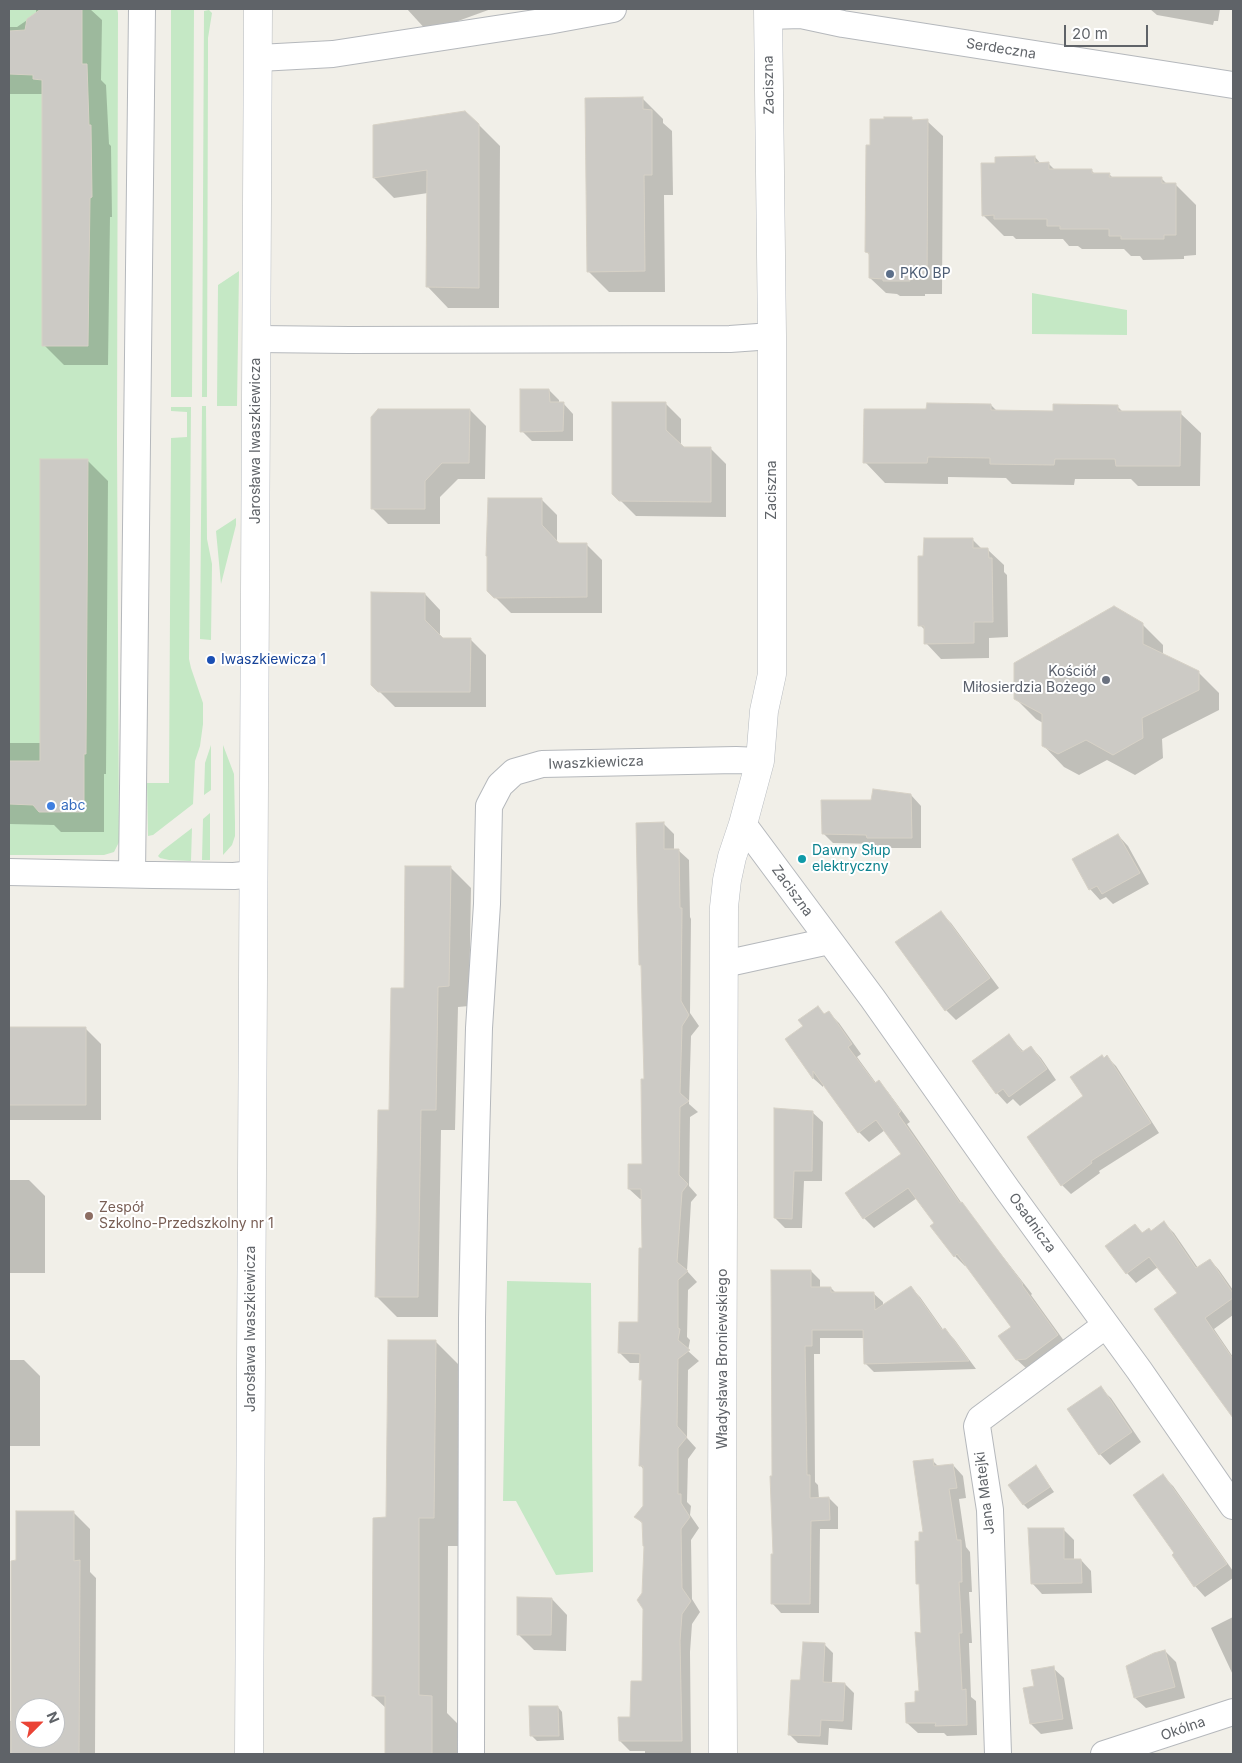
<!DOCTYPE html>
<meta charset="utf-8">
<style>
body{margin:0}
#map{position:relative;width:1242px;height:1763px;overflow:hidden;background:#f1efe8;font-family:Inter,sans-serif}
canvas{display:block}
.frame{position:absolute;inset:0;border:10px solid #5f6368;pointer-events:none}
.north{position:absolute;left:15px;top:1698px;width:50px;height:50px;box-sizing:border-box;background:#fff;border:1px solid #bfc1c3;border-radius:50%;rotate:67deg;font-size:14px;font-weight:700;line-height:20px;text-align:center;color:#5f6368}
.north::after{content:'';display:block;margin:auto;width:18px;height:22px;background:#ea4335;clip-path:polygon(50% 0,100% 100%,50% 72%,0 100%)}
.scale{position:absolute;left:1064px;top:25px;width:84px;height:22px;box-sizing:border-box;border:2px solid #5f6368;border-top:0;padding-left:6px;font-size:15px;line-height:18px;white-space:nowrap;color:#5f6368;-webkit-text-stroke:4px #fff;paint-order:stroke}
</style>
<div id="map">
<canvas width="1242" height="1763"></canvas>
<div class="frame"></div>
<div class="north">N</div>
<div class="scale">20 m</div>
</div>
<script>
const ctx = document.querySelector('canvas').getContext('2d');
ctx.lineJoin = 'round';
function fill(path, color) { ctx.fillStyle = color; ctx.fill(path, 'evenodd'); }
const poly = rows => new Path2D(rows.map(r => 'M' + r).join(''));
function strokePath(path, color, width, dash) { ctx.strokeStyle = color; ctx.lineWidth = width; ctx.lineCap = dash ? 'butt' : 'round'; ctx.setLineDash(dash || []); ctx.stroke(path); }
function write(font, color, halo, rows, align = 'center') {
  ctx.font = font + ' Inter,sans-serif'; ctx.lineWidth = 4; ctx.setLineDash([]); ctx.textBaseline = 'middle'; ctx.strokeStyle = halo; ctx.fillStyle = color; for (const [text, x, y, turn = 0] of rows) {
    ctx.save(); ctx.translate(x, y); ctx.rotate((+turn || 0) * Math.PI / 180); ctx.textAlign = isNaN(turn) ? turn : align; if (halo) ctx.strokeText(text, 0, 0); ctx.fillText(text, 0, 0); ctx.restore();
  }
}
fill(poly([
 [9,9,117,9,118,13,117,440,119,842,114,852,104,855,9,855],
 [171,10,194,10,192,397,171,397],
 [209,10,212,13,208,38,208,56,207,397,202,397,204,11],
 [239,271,237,406,217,406,218,285],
 [1032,293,1127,310,1127,335,1032,334],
 [202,406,206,406,207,539,212,564,211,640,200,639],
 [171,407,191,407,189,659,191,668,203,703,203,724,200,746,195,761,193,804,153,835,148,836,147,783,169,783,171,438,187,437,187,412,171,411],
 [236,518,236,525,221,584,216,531],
 [211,745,211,790,204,795,205,763],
 [223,745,234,774,235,823,235,836,232,845,223,855],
 [210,813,210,860,202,860,203,819],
 [192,828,191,861,169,860,160,858,158,856,162,851],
 [507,1281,591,1283,593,1572,556,1575,516,1501,503,1501]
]), '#c5e8c5');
fill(poly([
 [36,9,90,9,102,20,101,80,106,85,109,144,111,146,112,217,110,217,108,365,64,365,44,345,43,94,9,94,9,27,17,27,36,14],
 [407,9,491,9,428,32],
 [1150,9,1220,9,1218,21,1214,21,1213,25,1157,15],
 [642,98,663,119,663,123,672,131,673,195,664,195,665,292,609,292,588,271],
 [911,118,914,121,927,121,943,136,942,294,925,294,925,296,900,296,897,294,886,293,870,278,870,256,867,252,872,146],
 [479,125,500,146,499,308,448,308,428,287,428,193,394,198,374,178],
 [1035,157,1041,164,1049,164,1055,170,1091,170,1095,174,1109,174,1113,178,1161,178,1167,184,1175,184,1196,205,1196,255,1184,256,1184,259,1143,260,1140,256,1131,256,1124,249,1082,249,1078,246,1069,246,1063,239,1016,239,1013,236,1004,236,983,215,996,164],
 [549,390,559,400,559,403,563,403,573,414,573,441,532,441,522,431],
 [665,403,681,419,681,446,683,448,710,448,726,464,726,517,636,516,613,493],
 [991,405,997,411,1054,412,1117,406,1124,413,1180,413,1201,433,1200,486,1138,486,1131,479,1075,479,1074,485,1012,484,1006,478,948,477,948,484,885,483,865,462,928,410],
 [470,410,486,426,485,479,458,479,440,497,440,524,388,524,372,508],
 [87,460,108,481,106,774,104,774,104,832,61,832,54,825,9,824,9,743,41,743],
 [541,499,557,515,557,542,559,544,586,544,602,560,602,613,511,613,495,597],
 [972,539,983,550,988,550,1004,565,1004,572,1007,575,1008,637,989,638,989,658,941,659,926,643,926,631,920,625,925,557],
 [425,594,440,610,440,637,442,639,470,639,486,655,486,707,395,707,372,684],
 [1142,624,1163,645,1163,655,1198,672,1219,693,1219,710,1162,739,1163,758,1135,775,1107,760,1079,775,1064,767,1044,746,1043,723,1036,719,1015,698],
 [911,795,921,806,921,848,878,848,874,844,833,843,823,833,872,801],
 [664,824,674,834,674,850,678,850,689,860,690,917,691,919,690,1013,699,1026,691,1036,689,1104,698,1112,690,1117,689,1186,697,1195,691,1202,687,1271,697,1282,688,1290,687,1337,690,1340,688,1351,699,1361,688,1370,687,1438,696,1448,688,1459,687,1502,691,1506,690,1515,699,1528,691,1540,692,1599,700,1612,692,1624,690,1652,691,1754,645,1754,645,1751,630,1751,620,1741,632,1718,644,1682,645,1631,643,1593,645,1547,644,1525,636,1517,644,1507,644,1470,640,1465,643,1381,641,1379,641,1363,630,1363,620,1353,639,1323,643,1249,642,1199,640,1199,629,1189,643,1165,645,1081],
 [1118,835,1128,846,1149,884,1113,904,1106,897,1100,900,1090,889],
 [451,868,471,888,469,1006,458,1007,455,1130,441,1130,438,1317,397,1317,376,1296,390,1112,405,989],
 [940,912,951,923,999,988,956,1020,946,1010],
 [818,1008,825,1015,829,1013,839,1023,861,1054,857,1057,876,1083,878,1082,888,1092,910,1122,907,1124,965,1208,1032,1294,1031,1295,1067,1345,1027,1369,1016,1359,1013,1327,966,1265,965,1266,955,1256,936,1223,917,1198,874,1228,864,1218,903,1155,885,1130,869,1142,859,1132,823,1082,823,1087,814,1079,787,1039,805,1027],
 [85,1028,101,1044,101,1120,9,1120,9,1029],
 [1008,1035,1024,1052,1031,1047,1041,1058,1056,1080,1020,1106,1013,1099,1007,1104,997,1093],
 [1107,1057,1116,1066,1159,1133,1099,1171,1100,1173,1071,1194,1062,1185,1085,1096,1104,1059],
 [812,1112,823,1122,822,1181,804,1181,802,1228,785,1228,775,1218],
 [9,1180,29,1180,45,1196,45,1273,9,1273],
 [1164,1223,1174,1233,1198,1268,1210,1260,1219,1270,1233,1290,1233,1315,1214,1329,1233,1357,1233,1416,1156,1309,1179,1293,1158,1267,1136,1283,1127,1273,1135,1226,1144,1234,1151,1232],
 [811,1271,820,1280,820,1288,831,1288,836,1293,873,1293,883,1302,883,1306,911,1288,920,1297,944,1331,945,1330,954,1339,976,1369,874,1372,865,1363,865,1338,820,1338,820,1354,814,1354,815,1482,818,1485,819,1499,829,1498,838,1507,838,1529,820,1529,819,1613,781,1613,772,1603,774,1555,773,1477],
 [435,1341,464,1370,463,1546,448,1546,447,1713,460,1726,460,1754,386,1754,387,1709,373,1696,388,1519],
 [9,1360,24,1360,40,1376,40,1446,9,1446],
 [1100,1388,1111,1398,1141,1442,1110,1465,1100,1454],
 [932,1460,939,1467,953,1465,963,1476,966,1498,959,1499,966,1547,970,1552,972,1592,969,1592,972,1643,969,1643,971,1697,976,1701,977,1735,947,1736,944,1733,918,1733,907,1723,920,1692,922,1634,921,1586,918,1583,921,1542,924,1533],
 [1040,1472,1054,1492,1028,1509,1023,1504],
 [1163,1476,1173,1486,1233,1571,1233,1578,1205,1597,1195,1586,1173,1555,1176,1553],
 [73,1512,90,1529,90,1572,96,1578,95,1754,9,1754,9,1721,12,1721,17,1562],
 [25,1708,55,1708,55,1738,25,1738],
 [1063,1529,1074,1540,1074,1560,1081,1560,1091,1571,1092,1593,1042,1594,1032,1583],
 [552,1599,567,1615,566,1651,534,1650,518,1634],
 [1233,1617,1233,1675,1211,1628],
 [824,1644,833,1653,832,1683,845,1684,854,1693,852,1730,829,1728,828,1745,798,1743,789,1734,801,1682],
 [1165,1651,1176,1662,1185,1698,1146,1708,1135,1698],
 [1053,1668,1064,1678,1073,1729,1041,1734,1031,1724,1035,1687],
 [558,1707,562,1712,564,1740,537,1741,532,1736]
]), '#0003');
const building = poly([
 [41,9,82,9,82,64,87,64,89,125,91,125,92,197,90,198,88,346,42,346,42,80,33,79,33,75,9,74,9,31,25,30,27,19,41,9],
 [643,97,643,109,652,110,652,175,644,175,645,271,587,272,585,98,643,97],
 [465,111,479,124,479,288,426,287,427,170,373,178,373,125,465,111],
 [884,117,912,117,912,120,928,119,927,279,910,279,910,281,883,281,883,279,869,278,869,253,865,252,866,145,870,145,870,119,884,119,884,117],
 [1035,156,1035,163,1049,162,1049,169,1092,169,1092,173,1110,173,1109,177,1162,177,1162,183,1176,183,1176,235,1164,235,1164,239,1121,239,1121,236,1109,236,1109,229,1060,229,1060,226,1047,226,1047,219,994,219,994,215,982,216,981,163,995,163,995,157,1035,156],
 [520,389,549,389,550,402,564,402,563,431,520,432,520,389],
 [612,402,666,402,666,430,684,447,711,447,711,502,619,501,612,494,612,402],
 [927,403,991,404,991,410,1053,411,1053,404,1118,405,1118,411,1181,411,1180,466,1116,466,1115,459,1055,459,1054,465,990,464,990,458,928,457,927,463,863,463,864,409,926,409,927,403],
 [378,409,470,409,469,463,442,463,425,481,425,509,371,509,371,417,378,409],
 [40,459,88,459,86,754,84,754,84,812,39,812,33,805,9,804,9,761,40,761,40,459],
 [488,498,542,498,542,525,559,543,587,543,587,597,494,598,487,591,487,556,486,556,488,498],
 [924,538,973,538,973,548,988,548,989,558,992,558,993,622,974,622,974,643,924,644,924,626,918,626,918,556,923,556,924,538],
 [371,592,425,593,425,620,443,638,471,638,470,692,378,692,371,685,371,592],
 [1114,606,1143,623,1143,644,1199,671,1199,690,1142,718,1143,738,1113,755,1086,740,1058,754,1042,746,1042,714,1014,699,1014,663,1114,606],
 [873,789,911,794,912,838,867,838,866,835,822,834,821,800,871,800,873,789],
 [664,822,664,849,679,849,680,908,682,908,681,1001,689,1015,682,1026,680,1093,689,1101,680,1107,679,1175,688,1184,682,1192,677,1262,688,1271,678,1280,678,1328,680,1329,678,1340,690,1350,678,1359,677,1426,687,1437,678,1448,678,1494,681,1494,681,1503,690,1517,681,1529,682,1588,691,1601,682,1614,680,1641,682,1741,619,1741,618,1717,630,1717,631,1681,642,1681,643,1609,637,1600,642,1593,644,1546,643,1546,642,1522,634,1517,643,1506,643,1466,639,1466,642,1380,639,1380,640,1354,618,1353,619,1322,638,1322,639,1248,642,1248,641,1189,628,1189,628,1164,642,1164,641,1079,644,1079,641,965,639,965,636,823,664,822],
 [1118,834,1140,873,1102,894,1097,886,1089,890,1072,859,1118,834],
 [405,866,451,866,449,986,438,987,436,1110,421,1110,418,1297,375,1297,378,1110,389,1110,391,988,404,988,405,866],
 [941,911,990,978,945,1011,895,942,941,911],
 [818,1006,824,1014,829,1011,852,1044,848,1047,875,1083,879,1080,901,1111,898,1114,960,1203,962,1202,1023,1284,1022,1285,1058,1335,1026,1359,1016,1360,998,1336,1011,1327,957,1254,954,1257,930,1226,934,1223,908,1188,863,1219,845,1193,901,1154,876,1120,858,1133,813,1071,813,1079,785,1039,803,1026,798,1020,818,1006],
 [9,1027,86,1027,86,1105,9,1105,9,1027],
 [1009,1034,1022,1052,1031,1046,1047,1069,1009,1097,1003,1089,996,1094,972,1061,1009,1034],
 [1102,1055,1104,1058,1107,1055,1151,1123,1091,1161,1092,1163,1061,1186,1027,1137,1083,1096,1070,1077,1102,1055],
 [774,1108,813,1111,812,1171,794,1171,792,1219,774,1218,774,1108],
 [1164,1221,1196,1268,1210,1259,1233,1293,1233,1298,1205,1318,1233,1359,1233,1418,1154,1309,1177,1293,1149,1257,1126,1274,1105,1246,1135,1224,1142,1233,1149,1228,1151,1231,1164,1221],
 [771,1270,811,1270,811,1287,831,1287,831,1292,874,1292,875,1310,911,1286,942,1330,945,1328,969,1361,864,1364,863,1330,812,1330,812,1346,805,1346,807,1475,810,1475,810,1498,829,1497,830,1520,811,1521,810,1604,771,1604,771,1554,773,1554,770,1476,772,1476,771,1270],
 [388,1340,436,1340,434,1518,419,1518,419,1695,432,1696,432,1754,385,1754,385,1696,372,1696,373,1518,386,1517,388,1340],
 [1101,1386,1132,1432,1099,1455,1067,1409,1101,1386],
 [933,1459,934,1466,953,1464,957,1488,949,1489,957,1540,961,1540,962,1582,959,1582,962,1633,959,1633,962,1690,966,1689,967,1725,935,1726,936,1723,906,1723,905,1703,915,1702,915,1691,919,1691,915,1632,921,1633,919,1584,916,1584,915,1541,919,1541,919,1532,923,1532,913,1461,933,1459],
 [1036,1465,1050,1487,1023,1505,1008,1485,1036,1465],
 [1163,1474,1227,1564,1194,1587,1172,1555,1174,1553,1133,1495,1163,1474],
 [16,1511,74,1511,74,1561,80,1560,79,1754,11,1754,11,1561,16,1560,16,1511],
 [25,1708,55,1708,55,1738,25,1738,25,1708],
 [1028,1528,1064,1528,1064,1559,1081,1559,1082,1583,1031,1584,1028,1528],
 [517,1597,552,1598,551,1635,517,1635,517,1597],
 [803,1642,825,1643,823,1682,845,1683,843,1721,821,1720,820,1736,788,1735,791,1680,800,1680,803,1642],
 [1165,1650,1175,1687,1134,1698,1126,1666,1154,1653,1165,1650],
 [1054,1666,1063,1719,1030,1724,1023,1688,1034,1686,1031,1670,1054,1666],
 [529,1706,558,1706,559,1736,530,1736,529,1706]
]);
fill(building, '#cccac5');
strokePath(building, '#d6d1c6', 1);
const street = poly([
 [768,16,801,15,843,24,1233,85],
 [259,58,333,54,548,21,613,9],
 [257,339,349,340,730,339,772,336],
 [743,824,873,999,1007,1189,1139,1370,1233,1506],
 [9,872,153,875,234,876,253,874],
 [132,874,142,9],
 [724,964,829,941],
 [471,1754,472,1318,474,1216,479,1028,487,904,489,806,500,785,514,772,542,764,736,760,760,761],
 [998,1754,990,1510,977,1426,980,1419,1106,1325],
 [1104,1754,1233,1712]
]);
const secondary = poly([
 [249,1754,258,9],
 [723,1754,722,1512,724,907,727,880,732,857,743,824,760,761,764,711,772,674,772,336,768,9]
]);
strokePath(street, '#b5b8bc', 28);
strokePath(secondary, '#b6babf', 29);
strokePath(street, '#fff', 26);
strokePath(secondary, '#fff', 28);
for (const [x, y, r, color] of [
 [890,274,5,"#5c6f8a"],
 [211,660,5,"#1a4fb4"],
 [1106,680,5,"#6b7280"],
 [51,806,5,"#3f7fe0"],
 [802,859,5,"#0f9aa8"],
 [89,1216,5,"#8d6e63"]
]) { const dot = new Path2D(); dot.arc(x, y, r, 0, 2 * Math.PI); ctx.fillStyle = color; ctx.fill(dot); strokePath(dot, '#fff', 2); }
write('14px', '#5f6368', '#fff', [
 ["Serdeczna",1001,49,9],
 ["Zaciszna",769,85,-91],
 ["Jarosława Iwaszkiewicza",256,441,-90],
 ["Zaciszna",772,490,-90],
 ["Iwaszkiewicza",596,763,-2],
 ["Zaciszna",792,891,54],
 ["Osadnicza",1032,1223,54],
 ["Jarosława Iwaszkiewicza",251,1329,-90],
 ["Władysława Broniewskiego",723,1359,-90],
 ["Jana Matejki",985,1493,-97],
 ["Okólna",1183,1729,-19]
]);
write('14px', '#4e5e75', '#fff', [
 ["PKO BP",900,274]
], 'left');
write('14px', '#164399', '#fff', [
 ["Iwaszkiewicza 1",221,660]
], 'left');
write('14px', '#5b616d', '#fff', [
 ["Kościół",1096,672],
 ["Miłosierdzia Bożego",1096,688]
], 'right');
write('14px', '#366cbe', '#fff', [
 ["abc",61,806]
], 'left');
write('14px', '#0d838f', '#fff', [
 ["Dawny Słup",812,851],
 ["elektryczny",812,867]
], 'left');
write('14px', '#785e54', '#fff', [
 ["Zespół",99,1208],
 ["Szkolno-Przedszkolny nr 1",99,1224]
], 'left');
</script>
